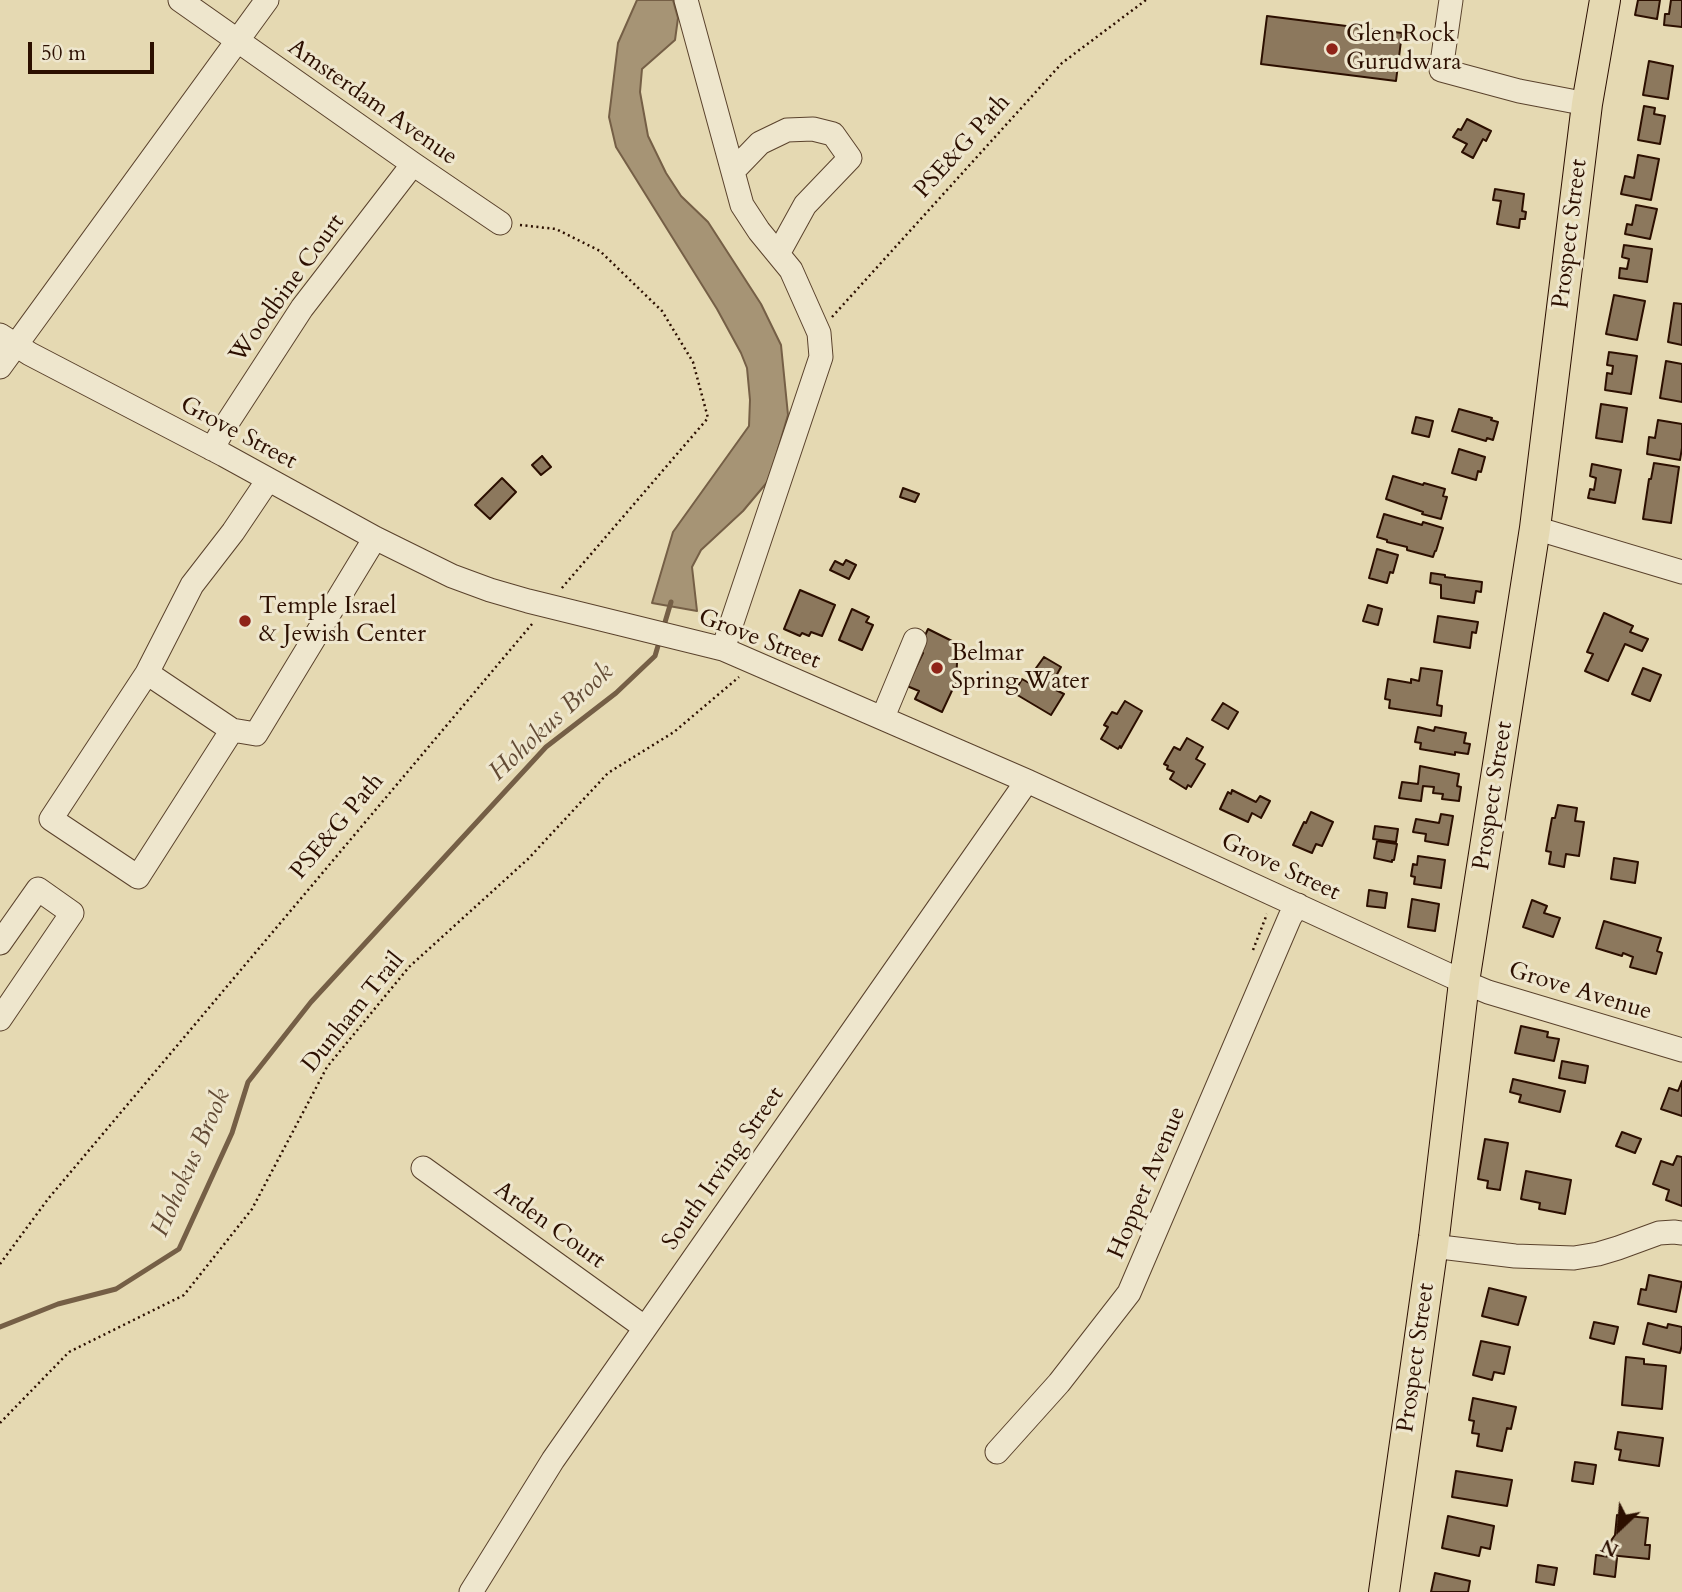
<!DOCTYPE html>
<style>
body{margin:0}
#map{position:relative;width:1682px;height:1592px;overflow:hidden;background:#e5d9b2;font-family:Cardo,serif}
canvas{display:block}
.north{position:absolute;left:1584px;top:1494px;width:70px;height:70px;-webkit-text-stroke:5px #eee6cd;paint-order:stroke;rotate:206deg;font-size:19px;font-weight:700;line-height:28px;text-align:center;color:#2c0f00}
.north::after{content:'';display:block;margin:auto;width:24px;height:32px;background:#2c0f00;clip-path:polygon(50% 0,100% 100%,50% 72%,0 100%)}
.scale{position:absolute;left:28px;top:42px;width:126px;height:32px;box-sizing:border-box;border:4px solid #2c0f00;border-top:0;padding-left:9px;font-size:21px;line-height:24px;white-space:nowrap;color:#2c0f00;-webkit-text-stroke:5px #eee6cd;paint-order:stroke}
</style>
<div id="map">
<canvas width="1682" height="1592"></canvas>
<div class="north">N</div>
<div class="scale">50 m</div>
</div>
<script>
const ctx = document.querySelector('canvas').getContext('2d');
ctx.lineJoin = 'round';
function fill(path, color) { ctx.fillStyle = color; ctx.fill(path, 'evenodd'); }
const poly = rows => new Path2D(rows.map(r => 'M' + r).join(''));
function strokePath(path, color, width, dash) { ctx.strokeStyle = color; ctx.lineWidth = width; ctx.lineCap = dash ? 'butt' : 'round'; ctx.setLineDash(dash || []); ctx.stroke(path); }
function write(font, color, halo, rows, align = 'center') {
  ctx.font = font + ' Cardo,serif'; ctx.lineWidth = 6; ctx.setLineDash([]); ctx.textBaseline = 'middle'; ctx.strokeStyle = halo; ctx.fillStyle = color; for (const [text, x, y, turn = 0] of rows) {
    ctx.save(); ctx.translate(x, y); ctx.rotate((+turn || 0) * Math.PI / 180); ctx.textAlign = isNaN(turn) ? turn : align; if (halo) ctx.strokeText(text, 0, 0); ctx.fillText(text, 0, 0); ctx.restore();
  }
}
const water = poly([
 [637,0,673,0,678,18,675,40,642,69,640,92,648,136,666,173,681,196,708,222,761,304,781,345,788,415,769,480,743,511,701,550,692,567,697,611,652,603,673,532,749,426,750,400,747,368,741,353,717,309,616,147,609,117,618,43,637,0]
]);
fill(water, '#a69475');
strokePath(water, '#755f46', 2);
strokePath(poly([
 [663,629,671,602],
 [0,1327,58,1304,116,1289,179,1249,232,1133,248,1082,311,1002,546,747,616,693,655,656,660,639]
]), '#755f46', 5);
const building = poly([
 [1638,0,1660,0,1657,19,1635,15,1638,0],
 [1671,0,1682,0,1682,27,1664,25,1665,14,1669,14,1671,0],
 [1267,16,1402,33,1396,81,1261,64,1267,16],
 [1649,61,1673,66,1668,99,1643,95,1649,61],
 [1644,106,1655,108,1654,114,1665,116,1660,144,1638,140,1644,106],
 [1467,119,1491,131,1486,141,1483,139,1473,158,1462,152,1467,144,1453,137,1458,129,1461,130,1467,119],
 [1638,155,1659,159,1651,200,1621,194,1625,176,1634,178,1638,155],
 [1495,189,1524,194,1522,211,1526,212,1525,219,1520,219,1519,228,1497,224,1501,201,1493,200,1495,189],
 [1636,205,1657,209,1650,239,1625,234,1627,224,1632,225,1636,205],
 [1624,245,1652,249,1647,282,1619,278,1620,268,1627,269,1629,259,1622,257,1624,245],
 [1614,295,1645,301,1637,340,1606,334,1614,295],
 [1674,303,1682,304,1682,345,1668,342,1674,303],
 [1609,352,1637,356,1631,394,1605,390,1607,373,1612,374,1613,366,1607,365,1609,352],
 [1666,361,1682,364,1682,402,1660,398,1666,361],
 [1601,404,1627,408,1622,442,1596,438,1601,404],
 [1459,409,1492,418,1491,420,1498,422,1493,440,1487,438,1486,441,1452,431,1459,409],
 [1416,417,1433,421,1429,437,1412,433,1416,417],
 [1658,420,1682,424,1682,448,1680,460,1647,454,1649,437,1655,438,1658,420],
 [1459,449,1485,457,1481,472,1478,471,1476,480,1452,473,1459,449],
 [542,456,551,467,541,475,532,465,542,456],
 [1654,463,1679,467,1671,523,1643,519,1649,479,1651,479,1654,463],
 [1592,464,1621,470,1615,503,1588,498,1590,489,1594,490,1596,478,1590,476,1592,464],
 [1393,476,1423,485,1424,483,1445,489,1443,496,1447,497,1441,519,1422,514,1423,512,1386,499,1393,476],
 [502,478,516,492,490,519,475,505,502,478],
 [903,488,919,494,915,502,900,497,903,488],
 [1384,514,1422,525,1423,522,1443,528,1436,551,1435,551,1433,557,1407,550,1407,547,1387,542,1387,540,1377,537,1384,514],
 [1377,549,1398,555,1393,573,1390,572,1387,583,1369,578,1377,549],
 [846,560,856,565,849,579,830,570,835,561,843,565,846,560],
 [1431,573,1445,575,1445,577,1482,582,1481,592,1476,591,1474,603,1441,598,1441,585,1430,583,1431,573],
 [800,590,835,605,822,636,811,632,809,636,802,633,800,636,784,629,800,590],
 [1368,605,1382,609,1378,625,1363,621,1368,605],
 [852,609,869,617,866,622,873,625,862,650,839,640,852,609],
 [1604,613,1633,626,1630,632,1648,639,1642,651,1625,644,1608,681,1585,671,1593,654,1587,652,1604,613],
 [1438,616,1478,622,1476,633,1472,632,1470,648,1434,642,1438,616],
 [928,629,958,644,956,682,942,712,915,699,919,691,907,686,923,653,918,651,928,629],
 [1044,657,1061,667,1050,687,1064,694,1051,715,1014,693,1022,679,1029,683,1032,678,1031,675,1044,657],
 [1421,668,1442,671,1437,705,1442,706,1441,716,1389,708,1390,700,1385,699,1388,679,1411,683,1411,679,1419,681,1421,668],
 [1643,668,1661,675,1650,701,1632,694,1643,668],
 [1125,701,1142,711,1121,748,1120,746,1118,749,1101,739,1108,727,1104,725,1112,712,1117,714,1125,701],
 [1223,703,1238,712,1228,729,1212,720,1223,703],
 [1418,727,1434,731,1435,727,1466,733,1464,743,1470,744,1468,754,1455,752,1455,755,1420,749,1421,743,1415,742,1418,727],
 [1187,738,1203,747,1196,759,1205,764,1191,787,1188,785,1186,789,1170,779,1174,772,1167,769,1168,766,1164,764,1174,747,1180,750,1187,738],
 [1420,766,1459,774,1457,786,1461,787,1459,801,1442,799,1443,794,1433,793,1434,787,1423,786,1421,801,1399,798,1402,782,1418,784,1420,766],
 [1232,790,1256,802,1260,796,1270,801,1261,818,1252,813,1248,822,1220,809,1228,792,1231,794,1232,790],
 [1558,805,1577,808,1575,821,1584,822,1579,856,1566,854,1564,867,1549,864,1551,852,1546,851,1552,818,1555,818,1558,805],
 [1311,812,1333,822,1322,846,1316,844,1312,853,1293,845,1304,822,1306,823,1311,812],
 [1441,814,1453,816,1448,845,1425,841,1426,834,1413,832,1416,819,1439,823,1441,814],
 [1375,826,1398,829,1396,842,1373,839,1375,826],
 [1377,841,1397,844,1394,860,1392,860,1392,862,1374,858,1377,841],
 [1418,856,1445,860,1441,888,1414,884,1415,877,1411,876,1413,864,1417,865,1418,856],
 [1614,858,1638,862,1635,883,1611,879,1614,858],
 [1369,890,1387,893,1385,908,1367,906,1369,890],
 [1412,899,1439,904,1435,931,1408,927,1412,899],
 [1532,900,1547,906,1544,913,1560,918,1553,937,1523,927,1532,900],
 [1604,921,1661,938,1657,951,1662,953,1656,974,1630,967,1633,957,1623,953,1622,956,1596,948,1604,921],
 [1521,1026,1548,1032,1547,1037,1559,1039,1554,1061,1515,1053,1521,1026],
 [1562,1061,1588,1066,1585,1083,1559,1078,1562,1061],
 [1513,1079,1565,1091,1560,1112,1519,1102,1521,1095,1510,1092,1513,1079],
 [1682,1081,1682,1116,1661,1109,1669,1088,1678,1091,1682,1081],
 [1622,1132,1641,1139,1635,1153,1616,1146,1622,1132],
 [1485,1139,1508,1143,1500,1190,1487,1188,1488,1181,1478,1179,1485,1139],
 [1677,1156,1682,1157,1682,1206,1666,1200,1669,1190,1653,1184,1661,1161,1673,1165,1677,1156],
 [1526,1171,1571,1180,1565,1214,1539,1209,1540,1203,1521,1199,1526,1171],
 [1649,1275,1682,1282,1676,1312,1638,1304,1641,1289,1646,1290,1649,1275],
 [1489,1288,1526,1297,1518,1325,1482,1316,1489,1288],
 [1594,1322,1618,1327,1614,1344,1590,1338,1594,1322],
 [1648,1323,1667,1328,1668,1324,1682,1327,1682,1345,1680,1353,1643,1344,1648,1323],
 [1481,1341,1510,1347,1504,1374,1494,1372,1492,1380,1473,1375,1481,1341],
 [1626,1357,1644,1359,1644,1364,1666,1366,1662,1409,1622,1405,1626,1357],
 [1473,1398,1516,1407,1511,1429,1507,1428,1502,1451,1477,1446,1479,1434,1472,1433,1474,1421,1469,1420,1473,1398],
 [1618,1432,1663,1438,1659,1466,1619,1460,1621,1450,1615,1449,1618,1432],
 [1575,1462,1596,1465,1593,1484,1572,1481,1575,1462],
 [1456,1471,1512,1480,1507,1506,1452,1497,1456,1471],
 [1617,1515,1648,1518,1645,1545,1650,1545,1649,1559,1609,1555,1610,1542,1615,1535,1617,1515],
 [1448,1516,1494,1526,1490,1549,1481,1547,1479,1556,1442,1548,1448,1516],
 [1596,1555,1617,1558,1615,1577,1594,1574,1596,1555],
 [1538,1565,1557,1568,1554,1585,1536,1582,1538,1565],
 [1435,1573,1470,1581,1468,1592,1431,1592,1435,1573]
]);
fill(building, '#8c785d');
strokePath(building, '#2c0f00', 2);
const minor = poly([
 [180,0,413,164,500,223],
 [686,0,742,205,759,231,791,270,819,333,821,357,723,649],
 [1451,0,1441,70,1519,91,1587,104],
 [733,171,760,143,787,130,813,129,833,134,850,158,805,205,778,254],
 [0,335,30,354,224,455,375,538,452,576,490,590,528,601,723,649,1027,781,1464,982,1488,992,1682,1050],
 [0,367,267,0],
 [212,449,224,428,302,308,413,164],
 [1535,528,1682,572],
 [147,673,232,730,256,734,375,538],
 [883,717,915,640],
 [232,730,138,877,51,819,147,673,192,585,233,532,268,480],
 [0,943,38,889,72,913,0,1019],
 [423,1168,644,1327],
 [1432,1246,1515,1256,1574,1258,1598,1254,1618,1248,1659,1233,1674,1232,1682,1233],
 [997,1452,1059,1383,1129,1293,1290,917,1298,905],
 [471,1592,553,1460,1027,781]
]);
const major = poly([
 [1384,1592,1434,1237,1464,982,1535,528,1587,104,1605,0]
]);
strokePath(minor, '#5a422c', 25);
strokePath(major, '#2c0f00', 32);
strokePath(poly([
 [520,225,556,229,600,251,662,311,693,362,708,418,561,589],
 [832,317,1062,63,1146,0],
 [1253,950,1267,914],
 [0,1264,48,1199,532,624],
 [0,1423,69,1352,184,1295,252,1209,327,1067,409,967,528,859,608,773,674,732,739,677]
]), '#2c0f00', 2.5, [2, 3.5]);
strokePath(minor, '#eee6cd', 23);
strokePath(major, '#e5d9b2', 30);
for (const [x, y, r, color] of [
 [1332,49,7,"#8f2418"],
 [245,621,7,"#8f2418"],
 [937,668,7,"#8f2418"]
]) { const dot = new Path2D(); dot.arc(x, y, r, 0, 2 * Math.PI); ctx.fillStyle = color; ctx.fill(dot); strokePath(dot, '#eee6cd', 2.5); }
write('24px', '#2c0f00', '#eee6cd', [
 ["Glen Rock",1346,35],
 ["Gurudwara",1346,63],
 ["Temple Israel",259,607],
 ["& Jewish Center",259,635],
 ["Belmar",951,654],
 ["Spring Water",951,682]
], 'left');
write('24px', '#2c0f00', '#eee6cd', [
 ["Amsterdam Avenue",372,103,35],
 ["PSE&G Path",963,147,-48],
 ["Prospect Street",1571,234,-83],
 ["Woodbine Court",288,289,-54],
 ["Grove Street",238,434,28],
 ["Grove Street",759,640,21],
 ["Prospect Street",1494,796,-81],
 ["PSE&G Path",338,827,-50],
 ["Grove Street",1280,868,25],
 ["Grove Avenue",1580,992,17],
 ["Dunham Trail",354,1013,-51],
 ["South Irving Street",724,1169,-55],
 ["Hopper Avenue",1148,1183,-67],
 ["Arden Court",549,1226,36],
 ["Prospect Street",1417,1358,-82]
]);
write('italic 26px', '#634b35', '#eee6cd', [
 ["Hohokus Brook",552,723,-43],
 ["Hohokus Brook",192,1163,-66]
]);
</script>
